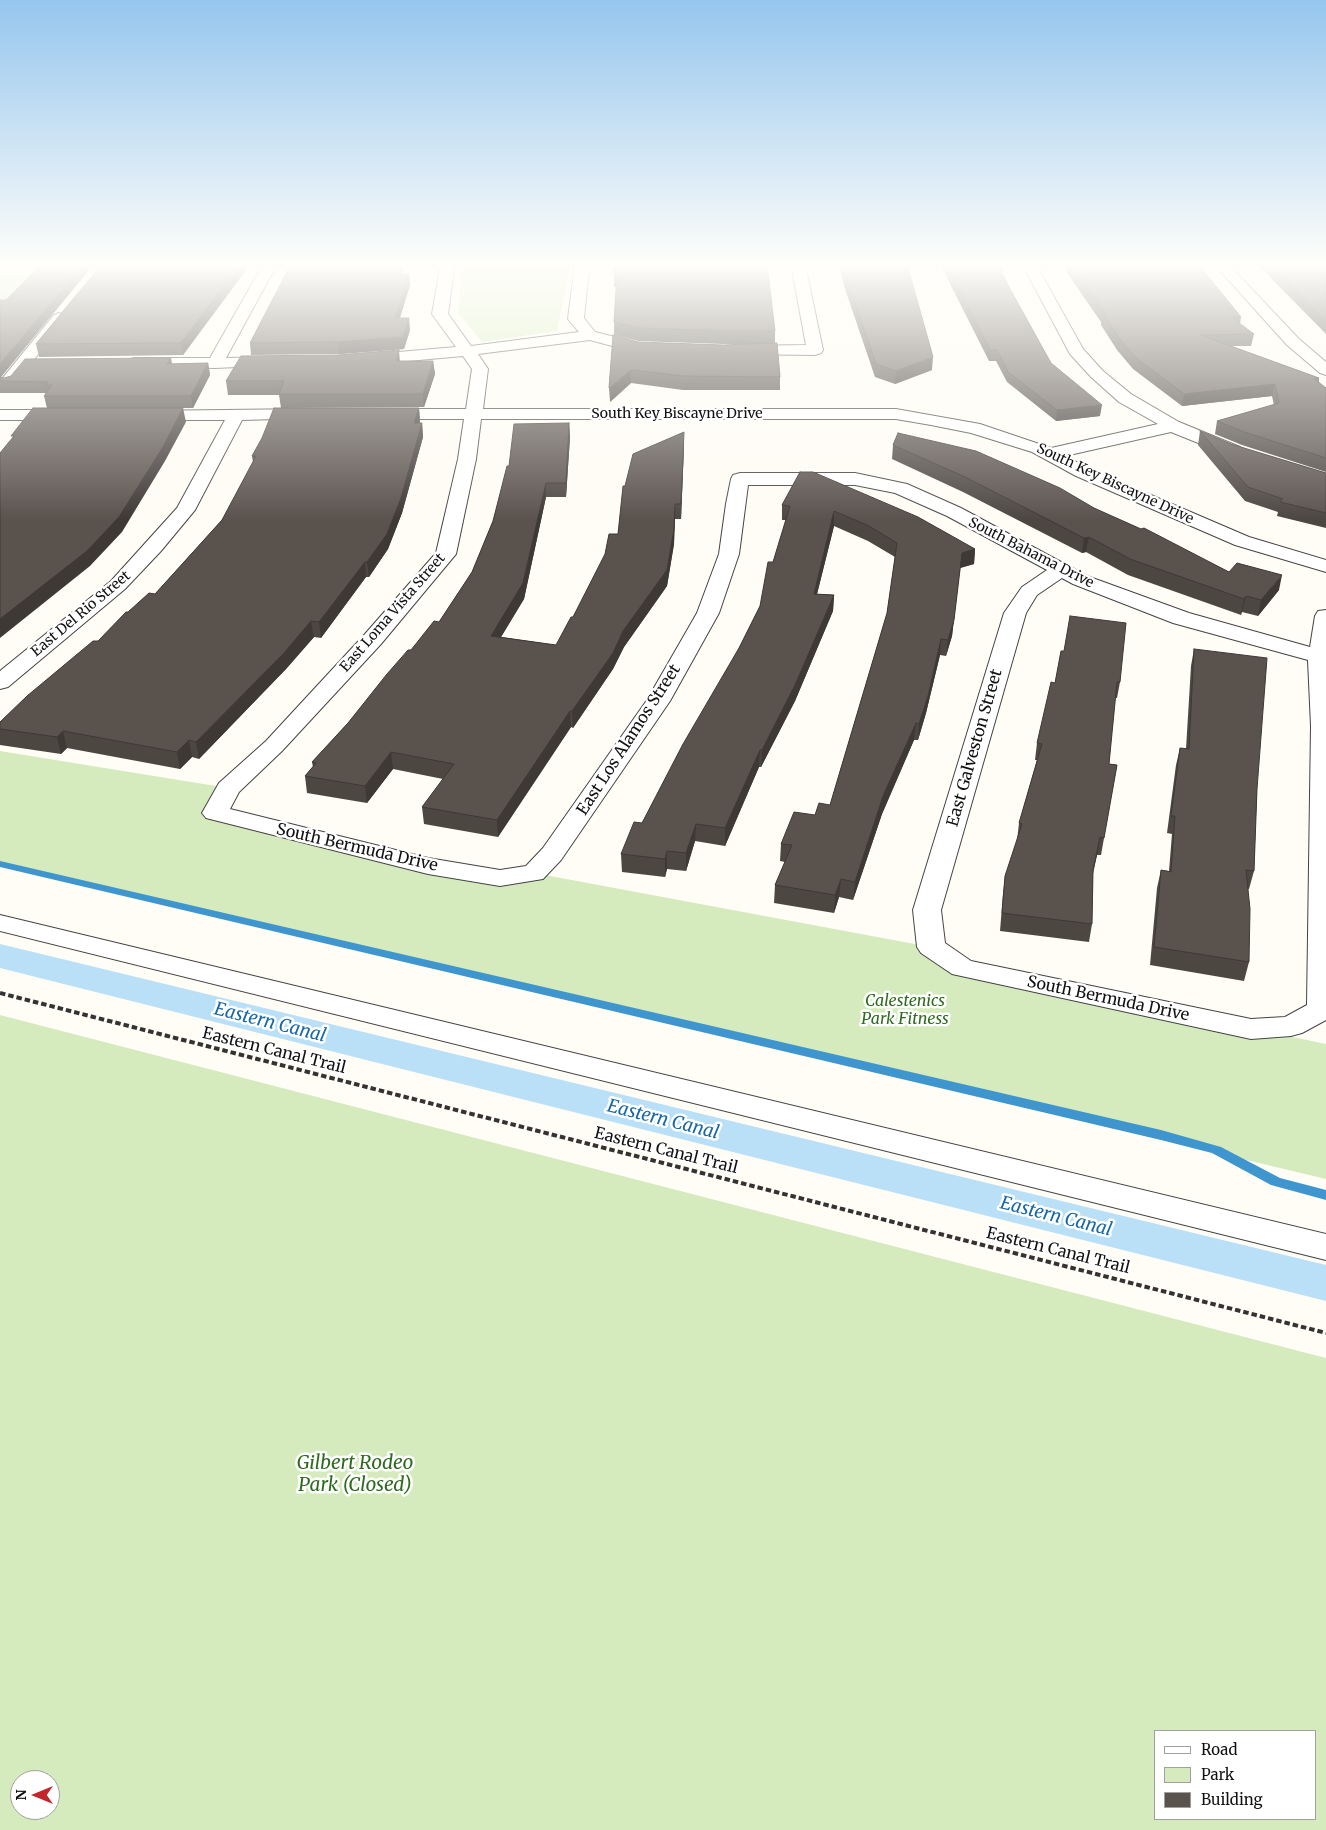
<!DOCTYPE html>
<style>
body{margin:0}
#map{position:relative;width:1326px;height:1830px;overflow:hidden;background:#fffdf5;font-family:Merriweather,serif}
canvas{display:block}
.legend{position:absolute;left:1154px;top:1730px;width:162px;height:90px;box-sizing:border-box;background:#fff;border:1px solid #a0a0a0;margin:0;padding:6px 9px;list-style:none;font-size:15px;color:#111}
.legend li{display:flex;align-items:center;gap:10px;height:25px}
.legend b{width:25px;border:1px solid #a0a0a0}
.north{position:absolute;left:10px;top:1770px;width:50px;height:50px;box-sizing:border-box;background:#fff;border:1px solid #a0a0a0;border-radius:50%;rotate:270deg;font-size:14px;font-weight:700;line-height:20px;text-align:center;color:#111}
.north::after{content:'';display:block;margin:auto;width:18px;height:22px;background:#c4262e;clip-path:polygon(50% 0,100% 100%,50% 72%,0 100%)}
</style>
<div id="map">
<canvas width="1326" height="1830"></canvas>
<ul class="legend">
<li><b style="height:6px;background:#fff"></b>Road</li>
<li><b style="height:14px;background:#d5ebbd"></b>Park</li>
<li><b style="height:14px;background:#5a524d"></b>Building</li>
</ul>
<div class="north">N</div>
</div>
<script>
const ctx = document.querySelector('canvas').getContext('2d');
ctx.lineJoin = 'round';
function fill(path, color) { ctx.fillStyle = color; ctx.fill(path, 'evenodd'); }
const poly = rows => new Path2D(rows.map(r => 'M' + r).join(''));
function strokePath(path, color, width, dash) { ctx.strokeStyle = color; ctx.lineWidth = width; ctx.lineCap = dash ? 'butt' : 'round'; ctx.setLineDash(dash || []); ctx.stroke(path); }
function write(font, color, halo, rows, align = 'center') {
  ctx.font = font + ' Merriweather,serif'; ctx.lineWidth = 5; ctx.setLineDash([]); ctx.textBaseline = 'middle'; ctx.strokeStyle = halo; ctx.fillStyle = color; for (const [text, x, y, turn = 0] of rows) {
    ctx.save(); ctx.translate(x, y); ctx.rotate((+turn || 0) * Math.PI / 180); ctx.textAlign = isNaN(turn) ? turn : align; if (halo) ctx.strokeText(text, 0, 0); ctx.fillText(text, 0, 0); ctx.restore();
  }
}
fill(poly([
 [462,264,571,264,557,331,482,342,458,313],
 [8,272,33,276,0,310,0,273],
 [0,751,228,788,215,813,428,866,534,873,931,947,962,968,1326,1044,1326,1179,0,863],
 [0,1015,1326,1358,1326,1830,0,1830],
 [1155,1731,1315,1731,1315,1819,1155,1819],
 [20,1780,50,1780,50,1810,20,1810]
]), '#d5ebbd');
fill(poly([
 [0,861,1161,1130,1221,1147,1280,1178,1326,1190,1326,1200,1271,1185,1212,1153,1161,1140,0,867,0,861]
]), '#3f96cf');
fill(poly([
 [0,944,1326,1265,1326,1301,0,968,0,944]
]), '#b9e0f7');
const minor = poly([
 [0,264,145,264,138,268,0,268,0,264],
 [199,264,291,264,289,267,275,268,226,358,276,357,282,359,284,362,282,365,215,368,128,366,126,363,128,360,134,358,210,358,261,268,206,268,199,264],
 [436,264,450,264,454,268,448,314,471,346,579,332,568,319,575,264,608,264,606,267,601,268,589,268,584,318,595,332,638,343,654,345,656,348,654,351,638,353,590,340,478,354,488,369,483,409,896,409,980,424,1051,448,1158,424,1119,402,1091,377,1070,354,1022,264,1102,264,1100,267,1095,268,1038,268,1083,349,1103,371,1131,394,1179,422,1240,447,1243,451,1240,455,1234,456,1228,455,1171,432,1065,456,1088,468,1249,537,1326,560,1326,572,1235,545,1076,476,1032,452,971,433,931,425,896,419,481,419,476,459,456,554,381,644,282,751,239,792,230,809,428,858,500,870,526,866,543,848,647,700,697,613,719,554,726,504,731,479,733,475,740,473,855,473,907,484,961,508,1087,576,1189,613,1310,647,1315,616,1318,611,1326,610,1326,1020,1302,1033,1291,1036,1251,1039,952,974,921,953,917,947,913,910,1004,613,1022,587,1047,570,947,516,895,493,855,485,748,485,739,554,719,613,670,701,561,860,543,879,500,886,428,874,206,818,202,813,219,783,266,741,365,634,436,553,458,459,464,419,381,419,375,418,372,414,375,410,381,409,466,409,472,369,463,356,364,365,358,363,356,360,358,357,364,355,456,347,432,314,440,269,436,264],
 [1062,578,1073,584,1173,623,1308,660,1311,726,1307,1005,1285,1017,1251,1019,971,961,945,943,941,910,1026,613,1037,595,1062,578],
 [791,264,805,264,823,350,821,353,815,355,735,354,733,351,735,348,741,346,806,345,791,264],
 [1214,264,1228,264,1299,339,1326,362,1326,375,1320,373,1287,345,1214,264],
 [59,313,64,315,67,318,13,386,1,386,1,380,54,315,59,313],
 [308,409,314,410,317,414,314,418,242,420,195,510,161,551,125,589,8,687,0,689,0,671,111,581,177,508,225,420,146,420,140,419,137,415,140,411,308,409],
 [0,410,66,410,72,411,75,415,72,419,66,420,0,420,0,410],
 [0,915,1326,1234,1326,1260,0,931,0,915]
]);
strokePath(minor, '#444', 2);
strokePath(poly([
 [0,993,1326,1333]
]), '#333', 4, [5.5, 3]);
fill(minor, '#fff');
fill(poly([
 [102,264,245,264,246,270,183,355,39,357,36,344],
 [401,264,402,274,409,274,410,285,400,318,410,330,404,349,339,354,251,355,250,343],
 [614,264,775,331,775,343,780,377,780,390,683,390,631,383,610,402,638,342,723,345,770,344,723,344,638,341,614,335,614,322,616,287,614,287],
 [839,264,907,264,932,370,895,384,875,377,844,286],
 [940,264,998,264,1010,289,1051,363,1100,416,1056,421,1007,382,996,361,989,361],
 [1066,264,1070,264,1241,317,1240,324,1254,334,1251,346,1232,346,1319,378,1319,382,1326,388,1326,472,1242,445,1215,434,1217,421,1274,405,1272,396,1182,406,1133,369,1117,350,1101,325,1101,322,1065,270],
 [1257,264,1326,264,1326,334],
 [89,270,1,377,4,378,172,364,208,363,210,375,193,408,47,408,44,396,46,393,0,393,0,300,6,300],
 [400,361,433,361,435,374,424,407,281,408,279,395,228,395,226,381],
 [419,408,420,423,422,423,423,437,402,513,388,549,369,577,366,577,321,638,314,637,286,669,199,759,192,757,180,769,67,748,61,754,0,745,0,722,98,641,128,612,155,594,222,520,253,462,252,456],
 [569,423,570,437,566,497,546,497,524,599,501,637,556,645,573,617,618,534,625,486,684,446,681,519,675,519,674,544,667,586,624,647,613,669,573,728,571,727,498,837,424,824,422,807,443,779,393,769,367,803,307,793,305,776,313,767,312,762,348,723,411,650,439,622,472,572,493,521,509,466],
 [1200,431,1231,444,1326,473,1326,528,1277,516,1278,512,1245,501,1198,445],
 [893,445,1094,508,1229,572,1279,590,1258,616,1242,612,1241,615,1128,575,1086,552,1082,553,963,492,892,459],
 [800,472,975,549,974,564,960,568,952,636,946,656,940,655,926,713,918,740,914,740,882,814,853,900,839,897,834,913,774,903,775,885,785,862,780,861,781,844,830,805,887,613,895,557,868,541,834,526,817,594,834,595,833,611,795,701,761,767,759,767,725,846,695,841,686,871,667,869,665,877,622,872,621,854,642,823,739,648,760,606,786,520,782,520,782,505],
 [1194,649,1257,789,1254,871,1249,889,1248,889,1249,962,1244,981,1150,965,1157,888,1161,870,1169,871,1172,834,1167,833,1176,765,1180,748,1186,749,1191,666],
 [1061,651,1120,682,1117,698,1115,698,1109,764,1117,765,1101,855,1097,855,1093,874,1092,924,1089,942,1000,931,1003,894,1005,876,1017,841,1019,823,1037,760,1035,760,1037,743,1055,683]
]), '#4d4742');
fill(poly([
 [84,264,88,264,89,270,0,378,0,364],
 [240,264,245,264,246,270,183,355,181,343],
 [401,264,402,274,396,274],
 [409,274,410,285,396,330,395,318],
 [409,318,410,330,404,349,339,354,338,342],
 [399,350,400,363,396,361],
 [933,357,932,370,895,384,896,371],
 [171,358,173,369,166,364],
 [433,361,435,374,424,407,423,394],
 [208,363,210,375,193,408,191,396],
 [631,370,631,383,610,402,609,388],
 [1275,384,1272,396,1182,406,1184,394],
 [1102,405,1100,416,1056,421,1057,410],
 [183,408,186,422,165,461,122,532,90,566,0,638,0,619],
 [419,408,420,422,415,437,414,423],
 [422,423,423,437,402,513,388,549,369,577,367,562],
 [569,423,570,437,566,497,566,483],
 [684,432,684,446,681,519,681,504],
 [546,483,546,497,524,599,492,652,491,636],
 [675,504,674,544,667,586,624,647,613,669,573,728,572,711,623,631],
 [834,511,834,526,813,610,814,594],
 [1089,537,1086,552,1082,553,1084,538],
 [975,549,974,564,960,568,952,636,946,656,948,640,962,553],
 [365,562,366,577,321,638,319,622],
 [1282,575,1279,590,1258,616,1261,600],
 [834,595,833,611,795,701,761,767,762,750],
 [1246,596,1242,612,1241,615,1244,599],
 [311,621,314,637,286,669,199,759,196,742],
 [941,639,940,655,926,713,918,740,919,724],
 [570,711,571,727,498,837,497,820],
 [916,723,914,740,882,814,853,900,855,882,883,796],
 [63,731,67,748,61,754,57,737],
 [189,740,192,757,180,769,177,752],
 [760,750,759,767,725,846,725,828],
 [391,752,393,769,367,803,365,786],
 [696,824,695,841,686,871,686,853],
 [1100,837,1097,855,1089,887,1093,870],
 [667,851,667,869,665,877,665,859],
 [841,879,839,897,834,913,835,895]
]), '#3f3936');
const building = poly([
 [42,264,84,264,0,364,0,300,6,300,42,264],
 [102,264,240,264,181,343,36,344,102,264],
 [291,264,401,264,396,274,409,274,395,318,409,318,403,337,338,342,250,343,291,264],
 [614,264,767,264,775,331,723,331,638,328,614,322,617,275,614,275,614,264],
 [843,264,907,264,933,357,896,371,876,364,845,274,843,264],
 [946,264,998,264,1010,289,1051,363,1102,405,1057,410,1008,372,997,350,990,350,946,264],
 [1070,264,1198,264,1241,317,1231,317,1254,334,1200,335,1319,378,1314,379,1326,388,1326,458,1244,432,1217,421,1279,403,1275,384,1184,394,1135,357,1119,338,1103,313,1105,313,1070,264],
 [1269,264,1326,264,1326,321,1269,264],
 [613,335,638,342,723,345,777,343,780,377,683,376,631,370,609,388,613,335],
 [399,350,396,361,433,361,423,394,279,394,284,381,226,381,241,356,338,355,399,350],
 [171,358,166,364,208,363,191,396,44,396,52,385,45,385,48,382,0,381,0,377,4,378,11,376,25,359,171,358],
 [33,408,183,408,163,447,119,517,87,551,0,619,0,453,14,436,11,436,33,408],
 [274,408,419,408,414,423,422,423,401,498,387,534,367,562,365,562,319,622,311,621,284,653,196,742,189,740,177,752,63,731,57,737,0,729,0,722,27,696,93,641,98,641,126,612,128,612,149,593,155,594,222,520,256,456,252,456,262,438,274,408],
 [569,423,566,483,546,483,523,583,491,636,556,645,571,617,573,617,605,554,609,534,618,534,623,486,625,486,633,454,684,432,681,504,675,504,674,529,667,570,623,631,613,653,572,711,570,711,497,820,422,807,454,764,391,752,365,786,305,776,316,763,312,762,348,723,387,674,408,650,411,650,434,621,439,622,472,572,493,521,507,466,509,466,514,424,569,423],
 [1200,431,1231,444,1326,473,1326,513,1280,502,1283,499,1248,487,1200,431],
 [898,433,976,451,1060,488,1094,508,1141,529,1144,528,1229,572,1237,563,1282,575,1261,600,1246,596,1244,599,1130,559,1089,537,1084,538,965,477,893,445,898,433],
 [800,472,813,472,918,517,975,549,962,553,954,620,948,640,941,639,928,696,919,724,916,723,883,796,855,882,841,879,835,895,775,885,792,845,781,844,794,812,815,815,819,803,830,805,887,613,897,543,869,526,834,511,814,594,834,595,795,685,762,750,760,750,725,828,696,824,686,853,667,851,665,859,621,854,634,822,642,823,683,744,739,648,760,606,768,562,773,562,790,506,782,505,800,472],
 [1070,616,1126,623,1120,682,1117,682,1109,764,1117,765,1104,838,1100,837,1093,870,1092,924,1002,913,1005,876,1022,824,1019,823,1042,744,1037,743,1051,682,1055,683,1061,651,1064,651,1070,616],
 [1194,649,1267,658,1257,789,1254,871,1246,870,1250,909,1249,962,1154,947,1161,870,1171,872,1175,816,1171,816,1180,748,1189,749,1194,649]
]);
fill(building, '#5a524d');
strokePath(building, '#3f3936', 1);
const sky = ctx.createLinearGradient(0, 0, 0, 520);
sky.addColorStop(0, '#95c6ee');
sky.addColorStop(0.51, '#fffefa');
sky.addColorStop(1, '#fffefa00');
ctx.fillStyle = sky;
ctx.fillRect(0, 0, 1326, 520);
write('14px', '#111', '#fff', [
 ["South Key Biscayne Drive",677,414],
 ["South Key Biscayne Drive",1115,484,25],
 ["South Bahama Drive",1031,553,27],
 ["East Loma Vista Street",393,613,-49],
 ["East Del Rio Street",81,614,-40]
]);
write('16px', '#111', '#fff', [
 ["East Los Alamos Street",629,740,-57],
 ["East Galveston Street",975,748,-74],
 ["South Bermuda Drive",357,848,13],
 ["South Bermuda Drive",1108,999,12],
 ["Eastern Canal Trail",274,1051,14],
 ["Eastern Canal Trail",666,1151,14],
 ["Eastern Canal Trail",1058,1251,14]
]);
write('italic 16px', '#2f6b1f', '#fff', [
 ["Calestenics",905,1001],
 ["Park Fitness",905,1019]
]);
write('italic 18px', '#1768a6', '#fff', [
 ["Eastern Canal",270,1023,14],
 ["Eastern Canal",663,1120,14],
 ["Eastern Canal",1056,1217,14]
]);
write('italic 19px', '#2f6b1f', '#fff', [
 ["Gilbert Rodeo",355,1464],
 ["Park (Closed)",355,1486]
]);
</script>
